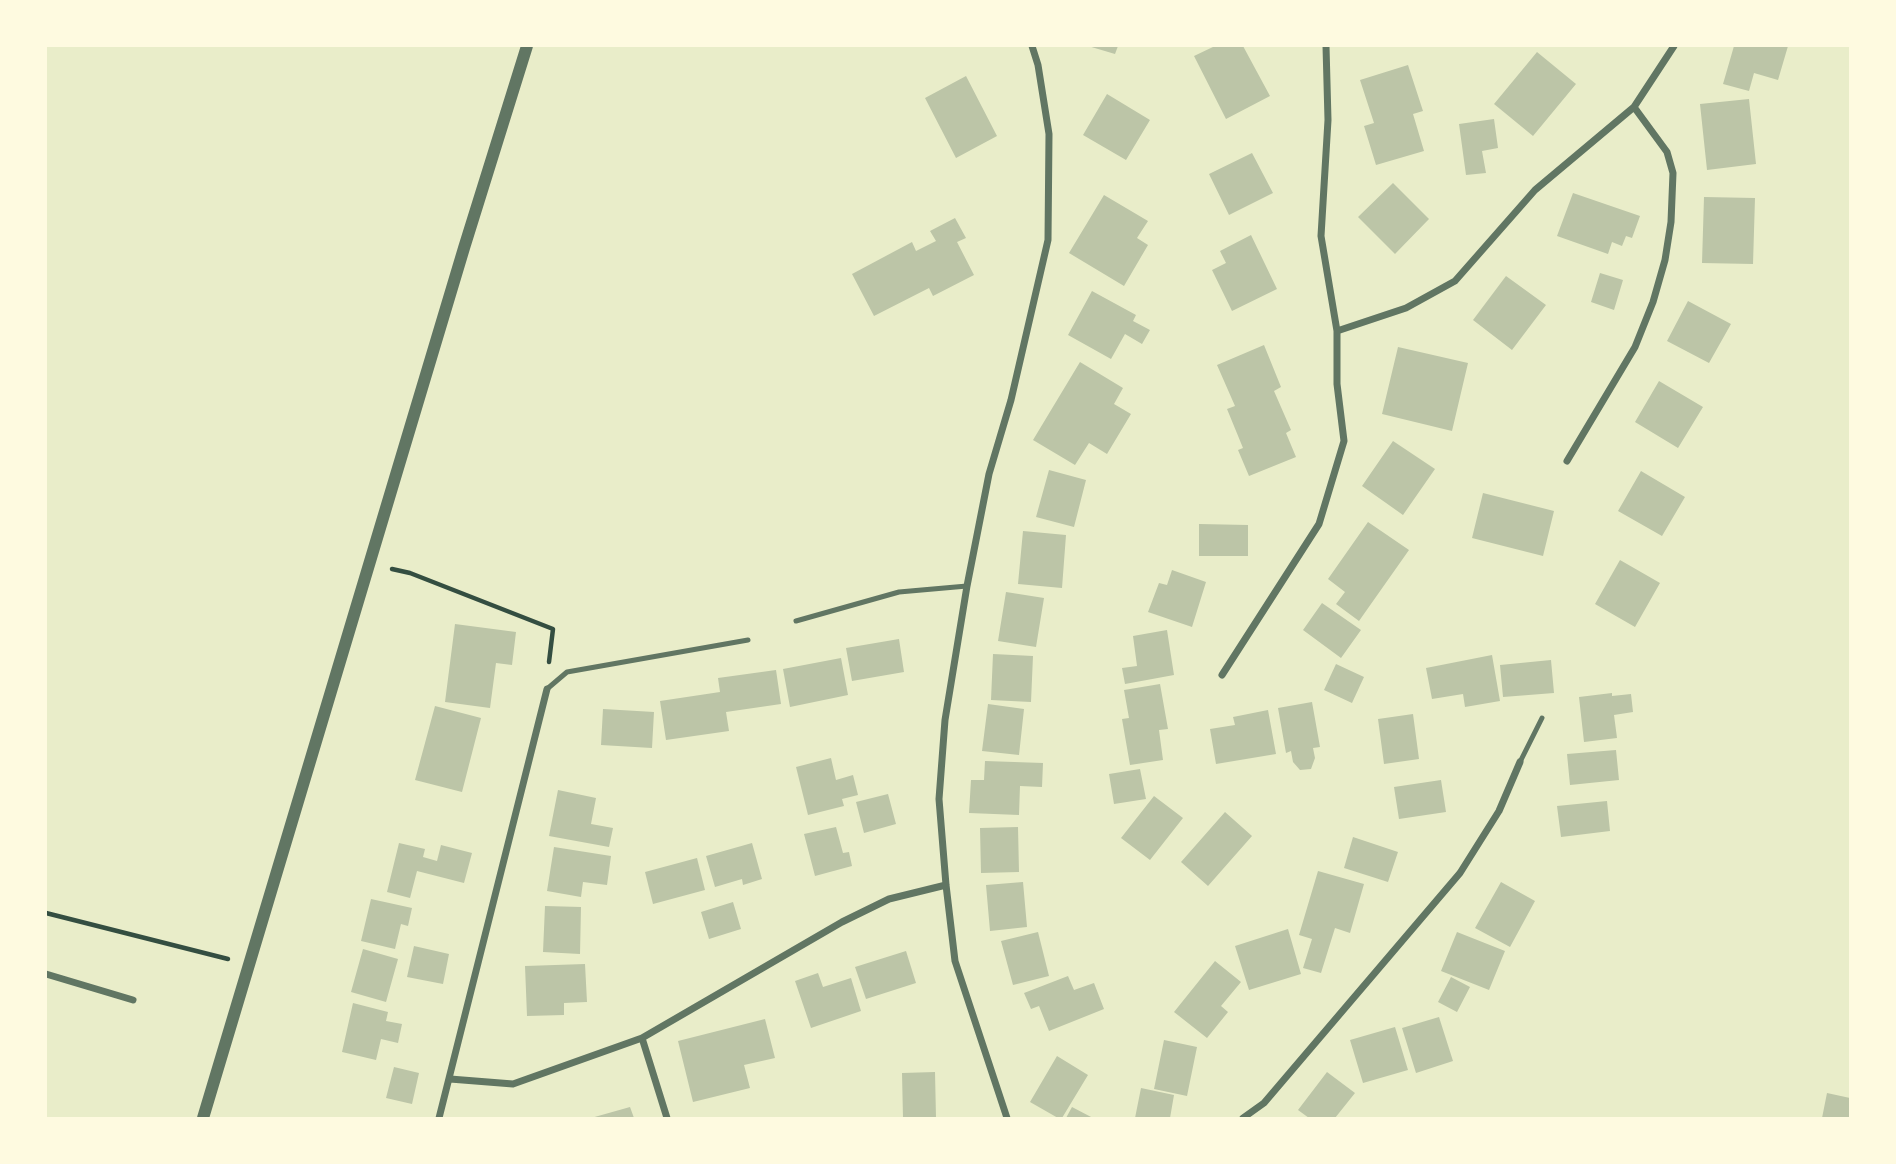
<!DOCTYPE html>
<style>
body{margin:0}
#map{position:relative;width:1896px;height:1164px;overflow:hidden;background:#e9edc9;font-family:Manrope,sans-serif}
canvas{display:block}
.frame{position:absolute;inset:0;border:47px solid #fefae0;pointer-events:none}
</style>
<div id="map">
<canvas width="1896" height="1164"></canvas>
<div class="frame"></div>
</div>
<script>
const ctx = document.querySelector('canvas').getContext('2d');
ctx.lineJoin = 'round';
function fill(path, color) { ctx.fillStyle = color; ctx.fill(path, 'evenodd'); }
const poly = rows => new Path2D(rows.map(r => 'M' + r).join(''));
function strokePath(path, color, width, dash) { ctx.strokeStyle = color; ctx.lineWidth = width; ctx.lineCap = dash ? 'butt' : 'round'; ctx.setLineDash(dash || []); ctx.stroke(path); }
fill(poly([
 [1088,46,1118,46,1115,54],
 [1215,46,1243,46,1270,96,1226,119,1194,56],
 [1734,46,1788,46,1778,80,1754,73,1749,91,1723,84],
 [1537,52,1576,84,1533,136,1494,104],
 [1408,65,1423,111,1413,114,1424,151,1376,165,1364,126,1374,123,1360,80],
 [966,76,997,136,956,158,925,98],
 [1107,94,1150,120,1126,160,1083,135],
 [1749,99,1756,164,1707,170,1700,104],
 [1494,119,1498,148,1482,151,1486,173,1466,175,1459,124],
 [1252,153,1273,193,1229,215,1209,174],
 [1393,183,1429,219,1395,254,1358,217],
 [1573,193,1640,216,1632,238,1626,236,1622,246,1612,242,1608,254,1557,236],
 [1104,195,1148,221,1137,238,1148,245,1124,286,1069,253],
 [1704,197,1755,198,1753,264,1702,263],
 [955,218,966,238,957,242,974,275,933,296,929,288,874,316,852,274,912,242,916,251,936,241,930,231],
 [1251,235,1277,289,1232,311,1212,270,1226,263,1220,251],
 [1600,273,1623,280,1614,310,1591,302],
 [1506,276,1546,305,1512,350,1473,320],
 [1092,291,1136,315,1133,321,1150,330,1142,344,1125,334,1111,359,1068,335],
 [1688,301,1731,324,1709,363,1667,341],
 [1264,345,1281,387,1274,391,1291,430,1286,433,1296,457,1249,476,1238,450,1243,448,1227,409,1235,406,1217,365],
 [1398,347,1468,363,1452,431,1382,414],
 [1080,362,1123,388,1114,404,1131,414,1107,454,1089,443,1075,465,1033,440],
 [1659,381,1703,407,1678,448,1635,422],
 [1393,441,1435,469,1403,515,1362,486],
 [1049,470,1086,480,1074,527,1036,517],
 [1641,471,1685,497,1662,536,1618,511],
 [1483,493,1554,511,1543,556,1472,538],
 [1368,522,1409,550,1359,621,1336,604,1345,592,1328,579],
 [1199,524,1248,525,1248,556,1199,556],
 [1023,531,1066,535,1062,588,1018,584],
 [1620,560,1660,583,1635,627,1595,604],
 [1172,570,1206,582,1192,627,1148,612,1159,583,1167,585],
 [1006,592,1044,598,1036,647,998,641],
 [1322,603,1361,630,1341,658,1303,630],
 [455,624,516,632,512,665,496,663,490,708,445,702],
 [1167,630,1174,675,1125,684,1122,668,1137,666,1133,636],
 [899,639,904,672,852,681,846,648],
 [993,654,1033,656,1031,702,991,700],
 [1492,655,1500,701,1465,707,1463,694,1432,699,1426,668],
 [841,658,848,695,790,707,783,669],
 [1551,660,1554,693,1503,697,1500,665],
 [1336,664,1364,677,1352,703,1324,690],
 [776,670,781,704,726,712,729,731,666,740,660,701,720,692,718,678],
 [1160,684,1168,729,1159,730,1163,760,1130,765,1122,719,1129,718,1124,690],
 [1612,693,1612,696,1631,694,1633,712,1614,715,1617,738,1584,742,1579,697],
 [1312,702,1320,747,1313,748,1315,758,1311,769,1300,770,1293,762,1291,751,1286,753,1278,708],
 [988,704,1024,709,1019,755,982,751],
 [435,706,481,718,462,792,415,780],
 [603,709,654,712,652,748,601,745],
 [1268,710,1276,754,1216,764,1210,729,1235,725,1233,717],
 [1413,714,1419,759,1384,764,1378,719],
 [1616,750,1619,780,1570,785,1567,754],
 [831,758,836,780,853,775,858,795,842,799,844,806,808,815,796,767],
 [985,761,1043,763,1042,787,1020,786,1019,815,969,813,971,780,984,780],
 [1140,769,1146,799,1114,804,1109,774],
 [1441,780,1446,812,1399,819,1394,787],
 [558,790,596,798,591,824,613,828,609,847,549,836],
 [888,794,896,824,864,833,856,802],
 [1154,796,1183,818,1150,860,1121,838],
 [1607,801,1610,831,1561,837,1557,806],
 [1225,812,1252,836,1208,886,1181,862],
 [836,827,843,853,849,852,852,866,815,876,804,834],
 [1018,827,1019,872,981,873,980,828],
 [1353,837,1398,852,1388,882,1344,868],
 [399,843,425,849,423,857,437,861,441,845,472,853,464,883,417,871,410,898,387,892],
 [752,843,762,879,743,885,742,879,715,887,706,856],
 [554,847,611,856,607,885,583,882,581,897,547,891],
 [697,858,705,890,653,904,645,872],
 [1318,871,1364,884,1350,933,1335,928,1321,973,1303,968,1312,939,1299,935],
 [1023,882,1027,927,990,931,986,885],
 [1501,882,1535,901,1510,947,1475,928],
 [371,899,412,908,408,926,401,924,395,949,361,941],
 [733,902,741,929,709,939,701,912],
 [545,906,581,907,580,954,543,952],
 [1288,929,1301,974,1249,990,1235,946],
 [1038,932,1049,976,1013,985,1001,941],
 [1457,932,1505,951,1489,990,1441,971],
 [414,946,449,954,443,984,407,977],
 [363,949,398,959,386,1002,351,992],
 [906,951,916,983,866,999,855,967],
 [1215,961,1241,982,1221,1006,1228,1012,1207,1038,1174,1012],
 [585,964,587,1002,564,1003,564,1015,527,1016,525,966],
 [818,973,823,987,851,978,861,1011,811,1028,795,981],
 [1068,976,1074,990,1094,983,1104,1009,1049,1031,1039,1006,1031,1009,1024,993],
 [1451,977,1470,987,1457,1012,1438,1002],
 [353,1003,388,1012,386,1021,402,1024,398,1043,381,1039,376,1060,342,1052],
 [1439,1017,1453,1061,1416,1073,1402,1028],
 [765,1019,775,1058,744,1065,750,1088,693,1102,678,1041],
 [1395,1027,1408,1070,1363,1083,1350,1040],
 [1164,1040,1197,1047,1187,1096,1154,1089],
 [1057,1056,1088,1075,1062,1118,1058,1118,1030,1102],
 [394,1067,419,1073,412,1104,386,1098],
 [935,1072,936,1118,903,1118,902,1073],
 [1327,1072,1355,1093,1335,1118,1309,1118,1298,1110],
 [1141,1088,1174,1095,1170,1118,1135,1118],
 [1827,1093,1850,1098,1850,1118,1822,1118],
 [630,1107,634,1118,591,1118],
 [1072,1107,1093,1118,1066,1118]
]), '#bcc5a7');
strokePath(poly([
 [392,569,410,573,553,629,549,662],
 [46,913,228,959]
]), '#344e41', 4.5);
strokePath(poly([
 [796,621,899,592,967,586],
 [547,689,567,672,748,640],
 [1520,762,1542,718]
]), '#617663', 5);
strokePath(poly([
 [1337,331,1406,308,1455,281,1535,190,1634,107,1674,46],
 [1567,461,1635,347,1653,302,1665,260,1671,222,1673,173,1667,152,1634,107],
 [1222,675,1319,524,1344,441,1337,384,1337,331,1321,236,1328,120,1326,46],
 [46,974,133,1000],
 [642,1038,667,1118],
 [450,1079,513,1084,642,1038,842,922,889,899,946,885],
 [439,1118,547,689],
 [1007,1118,955,961,946,885,939,799,945,720,967,586,989,474,1011,400,1048,240,1049,134,1038,65,1032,46],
 [1243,1118,1264,1103,1460,873,1499,811,1520,762]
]), '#617663', 7);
strokePath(poly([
 [203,1118,464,248,527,46]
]), '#617663', 12);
</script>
